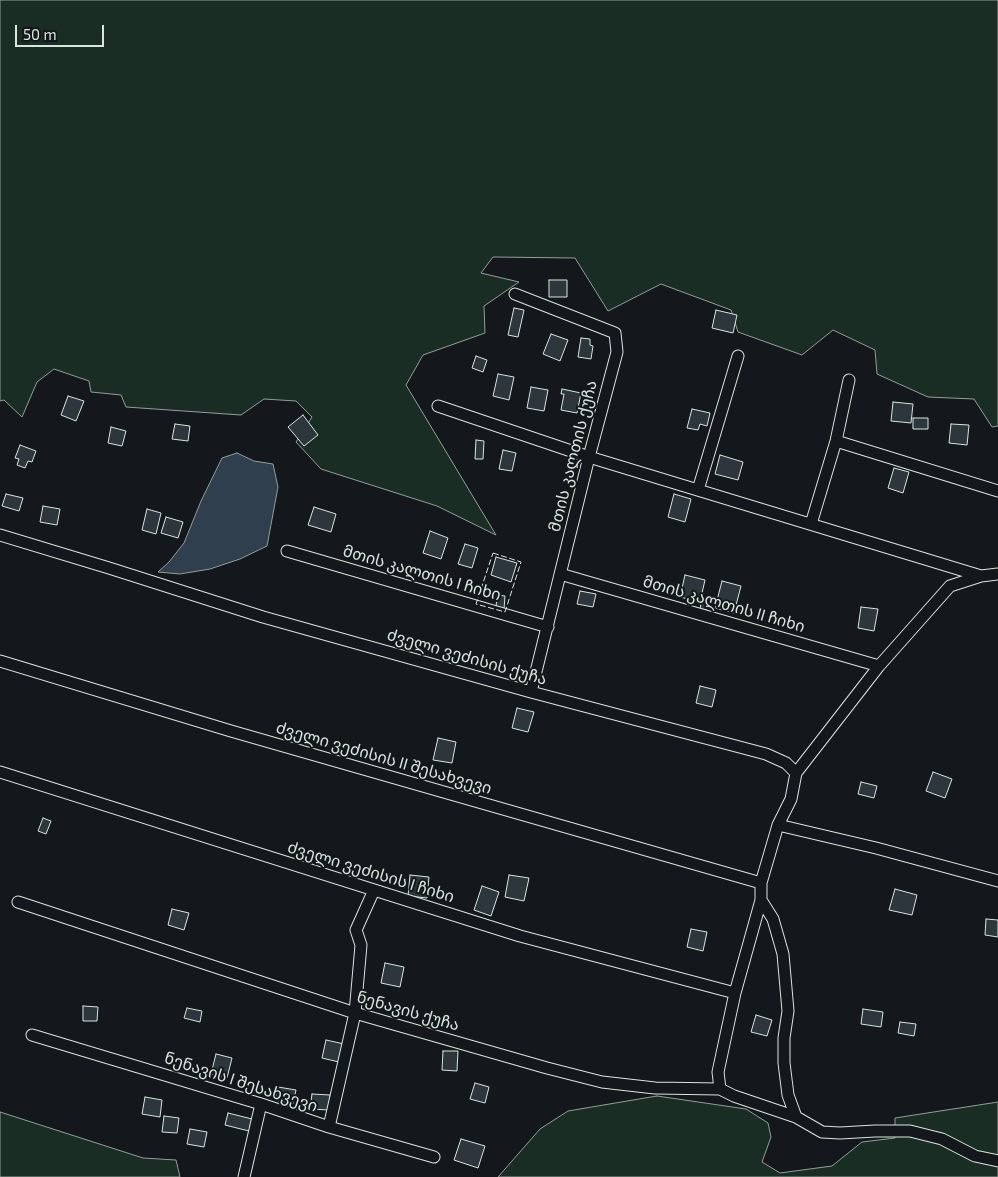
<!DOCTYPE html>
<meta charset="utf-8">
<style>
body{margin:0}
#map{position:relative;width:998px;height:1177px;overflow:hidden;background:#14181c;font-family:"Exo 2",sans-serif}
canvas{display:block}
.scale{position:absolute;left:15px;top:25px;width:89px;height:22px;box-sizing:border-box;border:2px solid #d8e6dc;border-top:0;padding-left:6px;font-size:15px;line-height:18px;white-space:nowrap;color:#d8e6dc;-webkit-text-stroke:4px #14181c;paint-order:stroke}
</style>
<div id="map">
<canvas width="998" height="1177"></canvas>
<div class="scale">50 m</div>
</div>
<script>
const ctx = document.querySelector('canvas').getContext('2d');
ctx.lineJoin = 'round';
function fill(path, color) { ctx.fillStyle = color; ctx.fill(path, 'evenodd'); }
const poly = rows => new Path2D(rows.map(r => 'M' + r).join(''));
function strokePath(path, color, width, dash) { ctx.strokeStyle = color; ctx.lineWidth = width; ctx.lineCap = dash ? 'butt' : 'round'; ctx.setLineDash(dash || []); ctx.stroke(path); }
function write(font, color, halo, rows, align = 'center') {
  ctx.font = font + ' "Exo 2","Noto Sans Georgian",sans-serif'; ctx.lineWidth = 4; ctx.setLineDash([]); ctx.textBaseline = 'middle'; ctx.strokeStyle = halo; ctx.fillStyle = color; for (const [text, x, y, turn = 0] of rows) {
    ctx.save(); ctx.translate(x, y); ctx.rotate((+turn || 0) * Math.PI / 180); ctx.textAlign = isNaN(turn) ? turn : align; if (halo) ctx.strokeText(text, 0, 0); ctx.fillText(text, 0, 0); ctx.restore();
  }
}
const green = poly([
 [0,0,998,0,998,426,992,427,974,399,928,397,877,374,875,350,833,330,802,355,738,332,731,310,661,284,608,311,575,258,493,257,481,273,519,282,484,306,485,333,423,355,406,385,496,535,437,506,321,469,296,442,312,417,296,401,264,399,241,415,126,407,121,395,91,392,89,381,54,369,37,382,22,417,4,400,0,401,0,0],
 [657,1096,746,1109,768,1123,771,1137,762,1162,780,1173,832,1166,862,1142,895,1138,895,1118,998,1102,998,1177,498,1177,540,1129,568,1111,657,1096],
 [0,1112,143,1158,176,1160,180,1177,0,1177,0,1112]
]);
fill(green, '#1a2d24');
strokePath(green, '#939e99', 1);
const water = poly([
 [237,453,254,461,273,464,278,487,267,546,240,559,210,569,180,574,158,572,169,562,184,543,201,501,222,458,237,453]
]);
fill(water, '#2f3f4d');
strokePath(water, '#939e99', 1);
const building = poly([
 [549,280,567,280,567,297,549,297,549,280],
 [514,308,524,310,518,337,508,335,514,308],
 [716,310,737,315,733,333,712,328,716,310],
 [551,334,568,340,560,361,543,354,551,334],
 [581,338,590,339,590,345,593,346,591,359,578,357,581,338],
 [476,356,487,360,483,372,472,368,476,356],
 [498,374,514,377,509,400,493,396,498,374],
 [531,387,548,390,544,411,527,408,531,387],
 [562,389,581,393,577,413,561,410,564,394,561,394,562,389],
 [68,396,84,401,76,421,61,415,68,396],
 [893,402,913,404,911,423,891,421,893,402],
 [692,409,710,413,707,426,700,424,698,430,687,428,692,409],
 [303,415,318,435,304,446,288,427,303,415],
 [913,418,928,418,928,429,913,429,913,418],
 [175,424,190,426,188,441,172,439,175,424],
 [951,424,969,425,967,445,949,443,951,424],
 [111,427,126,431,122,446,108,443,111,427],
 [476,440,484,441,483,459,475,459,476,440],
 [20,445,36,451,32,462,28,461,25,468,17,465,19,459,15,458,20,445],
 [503,450,516,453,512,471,499,469,503,450],
 [720,455,743,462,738,480,715,474,720,455],
 [894,468,909,472,903,493,888,488,894,468],
 [6,494,23,498,19,511,2,506,6,494],
 [674,494,691,499,685,522,668,517,674,494],
 [43,506,60,509,57,525,40,522,43,506],
 [314,507,336,514,331,532,308,525,314,507],
 [147,509,161,513,156,534,142,530,147,509],
 [166,517,183,522,178,538,161,533,166,517],
 [430,531,448,538,441,559,423,553,430,531],
 [465,544,478,548,472,568,458,564,465,544],
 [496,557,517,563,511,582,491,575,496,557],
 [685,575,705,580,700,602,680,597,685,575],
 [722,581,741,586,734,613,715,608,722,581],
 [580,591,596,594,593,607,577,604,580,591],
 [497,595,505,596,504,609,496,608,497,595],
 [702,598,708,599,706,610,700,609,702,598],
 [861,607,878,609,874,631,858,628,861,607],
 [700,686,716,690,712,707,696,703,700,686],
 [517,708,534,712,528,732,512,728,517,708],
 [438,738,456,742,452,763,433,760,438,738],
 [933,772,952,779,945,798,926,791,933,772],
 [861,782,877,786,874,798,858,794,861,782],
 [43,818,51,821,46,834,38,831,43,818],
 [410,875,429,877,427,898,408,896,410,875],
 [509,875,529,878,524,901,505,897,509,875],
 [482,886,499,892,491,916,474,910,482,886],
 [895,889,917,895,912,915,889,910,895,889],
 [172,909,189,913,184,930,168,925,172,909],
 [986,919,998,920,998,937,985,935,986,919],
 [691,929,707,932,703,951,687,947,691,929],
 [385,963,404,967,400,987,381,983,385,963],
 [83,1006,98,1007,97,1021,83,1021,83,1006],
 [187,1008,202,1011,200,1022,184,1018,187,1008],
 [863,1009,883,1012,881,1027,861,1024,863,1009],
 [756,1015,772,1020,767,1036,751,1032,756,1015],
 [900,1022,916,1024,914,1036,898,1033,900,1022],
 [326,1040,344,1044,339,1062,322,1058,326,1040],
 [443,1051,458,1051,457,1071,442,1070,443,1051],
 [216,1054,232,1058,227,1078,211,1074,216,1054],
 [475,1083,489,1087,485,1103,470,1099,475,1083],
 [278,1087,296,1090,293,1104,275,1100,278,1087],
 [312,1094,330,1095,329,1110,310,1109,312,1094],
 [145,1097,162,1100,160,1117,142,1114,145,1097],
 [228,1113,252,1119,249,1131,225,1125,228,1113],
 [164,1116,179,1118,177,1133,162,1132,164,1116],
 [190,1129,207,1132,204,1147,187,1144,190,1129],
 [461,1139,485,1146,478,1168,454,1160,461,1139]
]);
fill(building, '#2c363c');
strokePath(building, '#d8e6dc', 1);
const street = poly([
 [515,294,615,333,617,352,589,457,531,692],
 [438,406,589,457,981,576],
 [836,441,998,491],
 [698,490,738,356],
 [811,524,836,441,849,380],
 [0,535,109,568,263,617,531,692,766,754,786,763,796,773,791,799,778,825,761,883,761,900,735,993,718,1072,720,1089],
 [287,551,548,627],
 [560,574,879,666],
 [0,661,231,731,761,883],
 [0,772,520,936,735,993],
 [796,773,879,666,950,586,981,576,998,574],
 [778,825,876,848,998,881],
 [761,900,773,919,783,954,788,1011,784,1038,784,1063,788,1095,796,1117,822,1132,840,1133,875,1131,910,1131,942,1139,975,1156,998,1161],
 [18,902,355,1013,547,1068,602,1082,655,1088,720,1089,734,1096,796,1117],
 [32,1035,261,1104,329,1127,434,1157],
 [329,1127,355,1013,361,945,356,930,374,890],
 [244,1177,261,1104]
]);
strokePath(street, '#d8e6dc', 13);
strokePath(street, '#14181c', 11);
strokePath(poly([
 [493,553,521,562,505,612,476,604,493,553]
]), '#d8e6dc', 1, [6, 2.5]);
write('16px', '#d8e6dc', '#14181c', [
 ["მთის კალთის ქუჩა",573,456,-76],
 ["მთის კალთის I ჩიხი",422,573,16],
 ["მთის კალთის II ჩიხი",724,604,16],
 ["ძველი ვეძისის ქუჩა",467,657,16],
 ["ძველი ვეძისის II შესახვევი",384,758,16],
 ["ძველი ვეძისის I ჩიხი",371,872,17],
 ["ნენავის ქუჩა",408,1011,16],
 ["ნენავის I შესახვევი",241,1082,18]
]);
</script>
